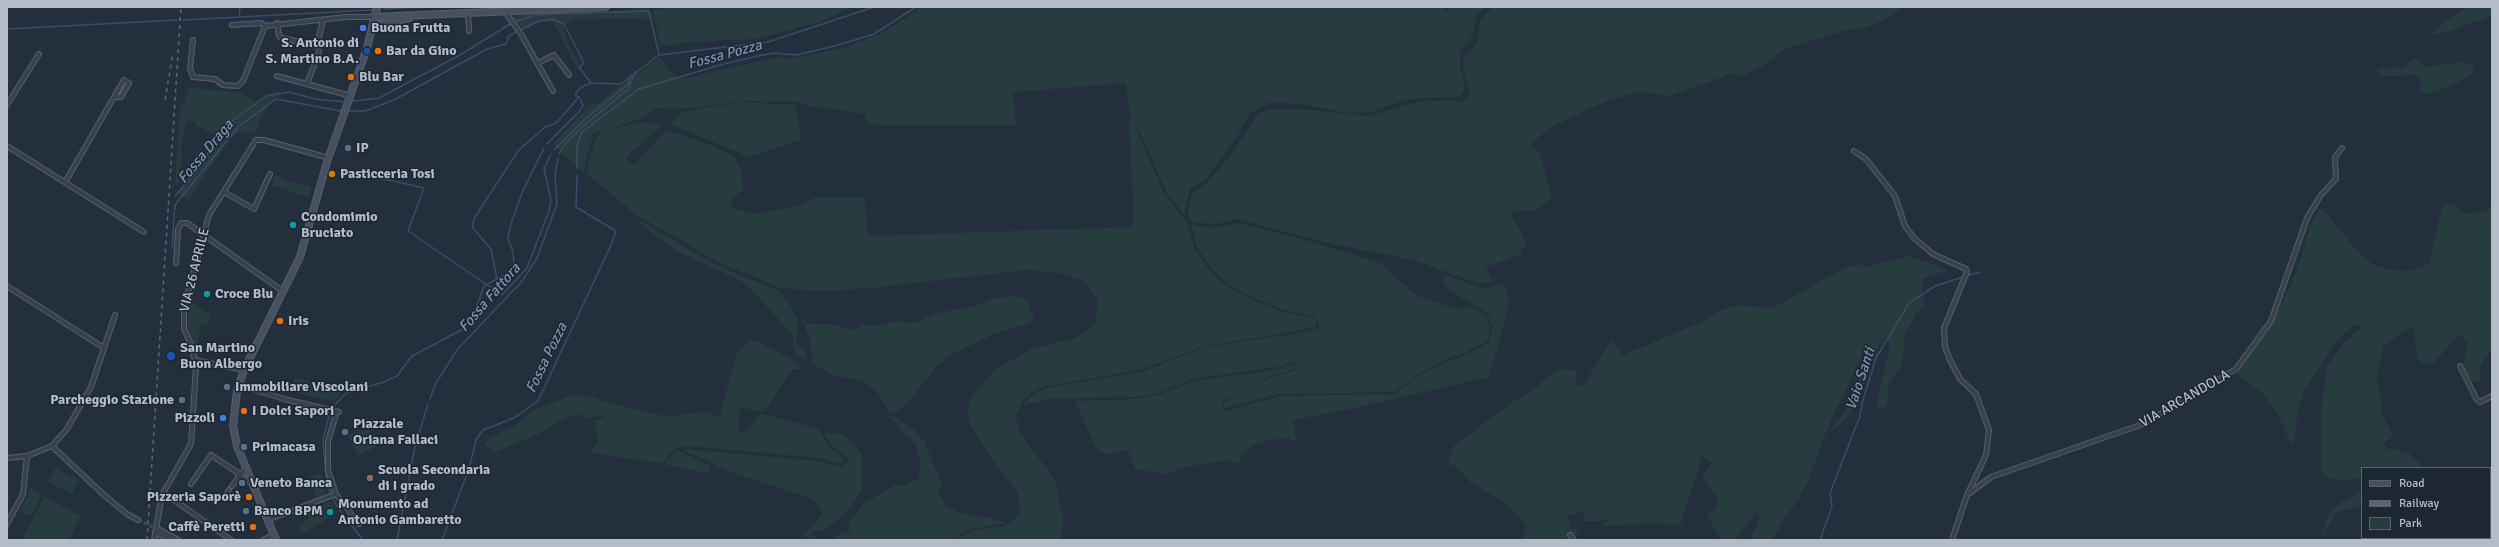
<!DOCTYPE html>
<meta charset="utf-8">
<style>
body{margin:0}
#map{position:relative;width:2499px;height:547px;overflow:hidden;background:#242f3e;font-family:Signika,sans-serif}
canvas{display:block}
.frame{position:absolute;inset:0;border:8px solid #b4bcc9;pointer-events:none}
.legend{position:absolute;left:2361px;top:467px;width:130px;height:72px;box-sizing:border-box;background:#1d2633;border:1px solid #59626f;margin:0;padding:5px 7px;list-style:none;font-size:12px;color:#b4bcc9}
.legend li{display:flex;align-items:center;gap:8px;height:20px}
.legend b{width:20px;border:1px solid #59626f}
</style>
<div id="map">
<canvas width="2499" height="547"></canvas>
<div class="frame"></div>
<ul class="legend">
<li><b style="height:5px;background:#465061"></b>Road</li>
<li><b style="height:5px;background:#5a6575"></b>Railway</li>
<li><b style="height:11px;background:#263c3f"></b>Park</li>
</ul>
</div>
<script>
const ctx = document.querySelector('canvas').getContext('2d');
ctx.lineJoin = 'round';
function fill(path, color) { ctx.fillStyle = color; ctx.fill(path, 'evenodd'); }
const poly = rows => new Path2D(rows.map(r => 'M' + r).join(''));
function strokePath(path, color, width, dash) { ctx.strokeStyle = color; ctx.lineWidth = width; ctx.lineCap = dash ? 'butt' : 'round'; ctx.setLineDash(dash || []); ctx.stroke(path); }
function write(font, color, halo, rows, align = 'center') {
  ctx.font = font + ' Signika,sans-serif'; ctx.lineWidth = 3; ctx.setLineDash([]); ctx.textBaseline = 'middle'; ctx.strokeStyle = halo; ctx.fillStyle = color; for (const [text, x, y, turn = 0] of rows) {
    ctx.save(); ctx.translate(x, y); ctx.rotate((+turn || 0) * Math.PI / 180); ctx.textAlign = isNaN(turn) ? turn : align; if (halo) ctx.strokeText(text, 0, 0); ctx.fillText(text, 0, 0); ctx.restore();
  }
}
fill(poly([
 [643,7,649,9,652,17,646,20,631,18,573,20,563,26,568,43,581,67,578,70,553,22,540,22,528,28,521,28,516,25,512,17,526,14,616,11],
 [681,7,853,7,819,22,756,39,686,42,671,46,660,45,653,10],
 [922,7,1440,7,1447,12,1449,7,1486,7,1477,14,1470,42,1460,51,1460,67,1465,87,1460,98,1441,97,1405,100,1372,112,1348,113,1301,104,1271,102,1250,113,1237,137,1206,179,1190,188,1184,214,1168,195,1141,134,1133,120,1163,192,1187,222,1194,248,1210,271,1226,285,1246,297,1283,312,1313,318,1317,321,1317,326,1292,332,1206,346,1140,370,1046,386,1031,393,1023,401,1016,416,1019,432,1055,480,1063,519,1061,540,952,540,971,531,1005,526,1020,514,1018,493,994,462,970,425,967,414,972,396,996,369,1031,349,1076,338,1095,324,1098,301,1084,281,1061,273,1026,270,871,288,825,291,781,288,718,262,635,214,587,174,588,162,594,144,598,135,603,131,640,122,661,125,626,158,627,161,634,165,667,130,716,147,734,156,741,170,743,188,730,202,733,208,753,214,797,206,817,197,864,197,868,236,1132,227,1134,223,1129,120,1132,119,1130,114,1126,83,1013,92,1016,125,878,125,867,123,865,114,809,106,798,102,742,101,685,109,657,108,645,117,593,134,583,173,553,144,589,105,596,104,660,57,668,70,681,79,778,57,787,59,847,47,884,32],
 [1492,7,1902,7,1884,20,1864,28,1847,30,1785,49,1763,66,1739,77,1733,73,1670,96,1638,92,1607,101,1553,126,1530,144,1532,148,1539,151,1552,198,1535,210,1511,212,1512,217,1527,244,1521,249,1522,254,1486,267,1493,282,1478,284,1414,260,1324,242,1237,219,1217,224,1198,223,1189,220,1188,211,1192,194,1206,184,1223,165,1260,112,1273,109,1302,109,1369,116,1420,101,1465,101,1470,94,1463,67,1464,57,1478,41,1480,20],
 [2468,7,2492,7,2492,16,2448,32,2431,35,2449,18],
 [2416,57,2418,62,2426,67,2462,62,2473,66,2473,71,2470,76,2449,87,2424,95,2418,89,2422,84,2419,79,2412,74,2402,76,2383,76,2376,69,2404,67],
 [189,88,239,92,255,102,274,92,277,92,279,96,275,97,264,112,255,133,241,132,232,136,188,200,177,193,195,170,198,163,220,136,218,133,213,135,203,128,197,127,195,122,191,120,186,122,181,148,182,158,178,175,179,183,175,185,180,105,184,104],
 [740,102,796,105,801,140,749,157,670,124,681,112],
 [276,175,290,182,311,187,309,197,272,185],
 [2452,204,2457,206,2462,213,2470,214,2486,211,2492,205,2492,350,2481,365,2480,379,2477,382,2466,382,2463,366,2468,344,2462,336,2457,336,2433,364,2423,363,2417,359,2414,328,2409,328,2402,332,2384,345,2378,370,2377,384,2380,392,2382,415,2394,436,2383,443,2388,450,2394,449,2410,454,2424,468,2362,468,2362,478,2343,481,2327,478,2321,468,2322,404,2326,371,2328,365,2344,343,2362,326,2355,325,2335,342,2303,393,2298,408,2294,444,2289,440,2278,414,2264,395,2237,374,2237,369,2279,310,2296,273,2311,223,2319,209,2323,209,2360,254,2372,264,2391,270,2409,271,2425,266,2430,262,2441,210,2443,206],
 [633,216,716,265,779,291,789,303,798,320,796,344,805,351,807,361,796,354,792,334,745,283,675,250,647,229],
 [1238,223,1313,242,1380,263,1417,296,1457,309,1472,307,1485,314,1490,326,1488,341,1467,352,1444,360,1416,376,1394,392,1280,394,1224,408,1223,404,1244,391,1272,377,1297,370,1296,364,1290,362,1284,366,1193,379,1161,392,1135,397,1046,399,1024,406,1025,402,1032,395,1046,388,1141,372,1206,347,1293,334,1319,328,1318,321,1313,316,1284,310,1247,295,1227,283,1212,270,1197,247,1191,224,1212,228],
 [1909,256,1949,270,1922,279,1924,305,1917,312,1905,334,1902,365,1889,382,1887,404,1884,408,1876,406,1889,350,1888,336,1878,346,1875,358,1854,407,1843,422,1828,434,1857,395,1861,384,1857,378,1869,356,1869,347,1867,344,1830,422,1808,481,1798,500,1779,526,1780,528,1771,540,1750,540,1760,517,1758,510,1755,512,1736,540,1721,540,1707,515,1716,509,1717,498,1702,477,1712,463,1702,456,1680,526,1672,524,1664,526,1661,523,1604,526,1603,524,1610,518,1601,521,1582,521,1585,515,1582,511,1567,516,1571,529,1576,529,1578,533,1575,536,1576,540,1521,540,1526,528,1525,523,1502,501,1470,482,1457,467,1448,463,1454,446,1514,401,1532,391,1557,369,1576,370,1576,386,1584,385,1611,340,1623,355,1699,323,1722,310,1737,305,1773,308,1843,269,1858,264,1866,267],
 [1447,275,1481,288,1504,284,1509,302,1498,348,1488,377,1364,406,1293,420,1296,440,1286,438,1270,440,1251,446,1243,453,1238,464,1229,460,1189,466,1166,474,1139,470,1135,468,1127,449,1106,455,1095,447,1075,401,1135,399,1161,394,1194,381,1258,372,1285,368,1290,364,1295,366,1295,369,1271,376,1221,403,1223,410,1227,411,1280,396,1394,394,1417,377,1445,362,1468,354,1490,342,1492,326,1487,312,1458,296,1446,286,1442,280,1443,276],
 [1016,296,1026,299,1034,318,1030,323,994,334,951,355,938,365,910,400,896,412,890,414,876,390,861,380,835,376,813,364,810,339,801,319,810,324,832,324,854,330,862,325,883,325,895,321,914,323,934,314,979,305,995,298],
 [190,302,211,316,206,327,200,324,198,355,187,323],
 [749,340,756,341,792,359,801,369,792,369,766,410,761,412,740,407,738,429,741,432,747,431,758,416,763,414,812,427,818,429,830,449,840,454,845,462,840,464,819,458,688,446,676,447,663,463,658,463,590,453,598,441,594,421,608,415,587,418,578,414,567,417,540,433,495,452,484,444,489,438,516,425,533,411,573,395,592,397,606,402,668,417,700,412,712,413,719,418,737,353],
 [295,377,340,390,341,393,334,401,292,392],
 [891,415,914,430,924,441,943,486,938,492,944,504,957,512,973,516,981,516,1006,523,970,529,950,540,832,540,843,531,849,533,849,523,862,505,889,488,896,485,903,486,918,479,920,472,920,458,917,453,916,446,911,439,902,433,897,422,890,418],
 [369,429,379,445,358,456,347,435],
 [824,433,842,434,853,443,862,455,862,491,847,511,837,520,822,531,814,530,810,534,818,540,809,540,804,535,823,513,812,499,730,472,681,449,818,461,841,467,849,463,849,460,841,452,832,447],
 [677,450,711,466,707,473,664,464],
 [55,468,79,480,72,494,48,482],
 [321,473,326,497,317,501,309,477],
 [31,488,42,494,31,516,20,511],
 [2362,491,2362,506,2337,512,2322,536,2321,535,2329,514,2341,502],
 [44,497,81,516,69,540,22,540],
 [330,501,337,513,302,534,298,525,309,519,305,511]
]), '#263c3f');
strokePath(poly([
 [384,9,416,7],
 [239,17,240,7],
 [183,20,371,10],
 [517,21,532,16,551,14,649,11,659,55],
 [7,29,177,20],
 [522,29,539,21,552,19,564,24,583,61,583,64,579,67,591,83],
 [353,101,379,98,460,55,510,24],
 [349,111,365,111,394,100,487,49,506,44,509,36,518,31],
 [547,144,579,112,583,105,579,97],
 [554,150,585,119,628,84,631,75],
 [559,154,564,145,582,127,628,89,636,71],
 [577,169,577,146,582,132,639,89,720,65,758,56,774,53,796,55,835,46,874,34,916,7],
 [354,172,424,188,408,231,502,295,527,268,549,211,551,200,544,169,551,154],
 [175,196,196,172,228,124,266,96,289,92,315,99,345,102],
 [172,248,175,205,238,127,276,99,341,111],
 [1966,276,1980,272],
 [497,279,505,275,514,264,513,252,508,238,511,224,522,193,544,148],
 [430,399,436,383,457,350,523,280,537,258,557,204,555,174,558,159],
 [363,540,338,508,330,493,326,476,323,440,331,409,346,393,384,382,397,376,412,356,465,328,477,305,484,286,497,279,491,249,472,227,475,217,518,151,545,127,556,123,579,97,576,96,576,92,582,87,591,83,621,84,659,55,768,42,874,7],
 [397,540,415,447,428,404],
 [442,540,469,469,476,440,483,430,514,418,538,401,612,243,616,231,576,207,577,175],
 [1820,540,1832,506,1830,493,1860,416,1862,403,1876,358,1909,303,1935,286,1963,277]
]), '#394c67', 1.5);
strokePath(poly([
 [138,520,158,529]
]), '#3a4453', 4, [4, 2]);
const street = poly([
 [505,12,521,34,553,91],
 [468,13,469,31],
 [277,23,279,36,282,38,318,46],
 [232,25,261,23,265,26],
 [193,40,190,68,193,77,215,79,223,85,238,86,243,81,265,26,346,17,375,17],
 [538,63,554,55,569,75],
 [277,76,351,96],
 [307,84,319,52,318,42,323,20],
 [7,105,39,54],
 [7,146,144,232],
 [1854,151,1866,159,1895,196,1905,226,1915,239,1933,254,1966,269,1967,272,1944,328,1945,347,1950,360,1960,379,1976,394,1989,430,1986,455,1967,495],
 [65,182,67,179,114,97,124,80,129,83,121,97,114,97],
 [224,192,254,209,270,174],
 [176,263,178,229,181,223,187,223,284,292],
 [7,286,104,348],
 [195,360,244,370],
 [2460,366,2477,400,2480,402,2492,396],
 [239,385,284,399,339,412],
 [337,411,328,441,328,470,336,494,359,524],
 [52,446,104,495,127,514,138,520],
 [7,458,27,456,52,446,67,429,91,387,115,315],
 [238,476,251,483],
 [191,484,211,455,240,474],
 [232,486,245,469],
 [164,493,231,540],
 [227,493,229,490],
 [267,520,336,494],
 [7,524,23,494,27,456],
 [158,529,178,540],
 [155,532,170,540],
 [1570,535,1574,540],
 [154,540,162,495,191,444,196,367,192,346,184,329,184,307,209,215,256,140,264,140,329,158],
 [263,540,273,535],
 [1952,540,1967,495,1991,477,2143,424,2236,369,2271,321,2307,218,2321,195,2336,179,2335,157,2342,148]
]);
const secondary = poly([
 [375,17,606,7],
 [373,26,409,18],
 [276,540,237,446,233,426,237,391,244,370,300,257,327,162,367,48,377,7]
]);
strokePath(street, '#565f6c', 6);
strokePath(secondary, '#565f6c', 8);
strokePath(street, '#38414e', 4);
strokePath(secondary, '#465061', 6);
strokePath(poly([
 [165,100,173,53],
 [147,540,181,7]
]), '#5a6575', 1.5, [4, 4]);
for (const [x, y, r, color] of [
 [363,28,4,"#3f7fe0"],
 [367,51,4,"#1a4fb4"],
 [378,51,4,"#e8710a"],
 [351,77,4,"#e8710a"],
 [348,148,4,"#5c6f8a"],
 [332,174,4,"#e8710a"],
 [293,225,4,"#0f9aa8"],
 [207,294,4,"#0f9aa8"],
 [280,321,4,"#e8710a"],
 [171,356,5,"#1a4fb4"],
 [227,387,4,"#5c6f8a"],
 [182,400,4,"#5c6f8a"],
 [244,411,4,"#e8710a"],
 [223,418,4,"#3f7fe0"],
 [345,432,4,"#5c6f8a"],
 [244,447,4,"#5c6f8a"],
 [370,478,4,"#8d6e63"],
 [242,483,4,"#5c6f8a"],
 [249,497,4,"#e8710a"],
 [246,511,4,"#5c6f8a"],
 [330,512,4,"#0f9aa8"],
 [253,527,4,"#e8710a"]
]) { const dot = new Path2D(); dot.arc(x, y, r, 0, 2 * Math.PI); ctx.fillStyle = color; ctx.fill(dot); strokePath(dot, '#1d2633', 1.5); }
write('bold 14px', '#b4bcc9', '#1d2633', [
 ["Buona Frutta",371,28],
 ["S. Antonio di",359,43,"right"],
 ["S. Martino B.A.",359,59,"right"],
 ["Bar da Gino",386,51],
 ["Blu Bar",359,77],
 ["IP",356,148],
 ["Pasticceria Tosi",340,174],
 ["Condomimio",301,217],
 ["Bruciato",301,233],
 ["Croce Blu",215,294],
 ["Iris",288,321],
 ["San Martino",180,348],
 ["Buon Albergo",180,364],
 ["Immobiliare Viscolani",235,387],
 ["Parcheggio Stazione",174,400,"right"],
 ["I Dolci Sapori",252,411],
 ["Pizzoli",215,418,"right"],
 ["Piazzale",353,424],
 ["Oriana Fallaci",353,440],
 ["Primacasa",252,447],
 ["Scuola Secondaria",378,470],
 ["di I grado",378,486],
 ["Veneto Banca",250,483],
 ["Pizzeria Saporè",241,497,"right"],
 ["Monumento ad",338,504],
 ["Antonio Gambaretto",338,520],
 ["Banco BPM",254,511],
 ["Caffè Peretti",245,527,"right"]
], 'left');
write('14px', '#b4bcc9', '#1d2633', [
 ["VIA 26 APRILE",195,270,-76],
 ["VIA ARCANDOLA",2185,399,-30]
]);
write('italic 15px', '#7c92b1', '#1d2633', [
 ["Fossa Pozza",725,55,-15],
 ["Fossa Draga",206,152,-50],
 ["Fossa Fattora",490,298,-49],
 ["Fossa Pozza",547,358,-64],
 ["Vaio Santi",1861,379,-72]
]);
</script>
